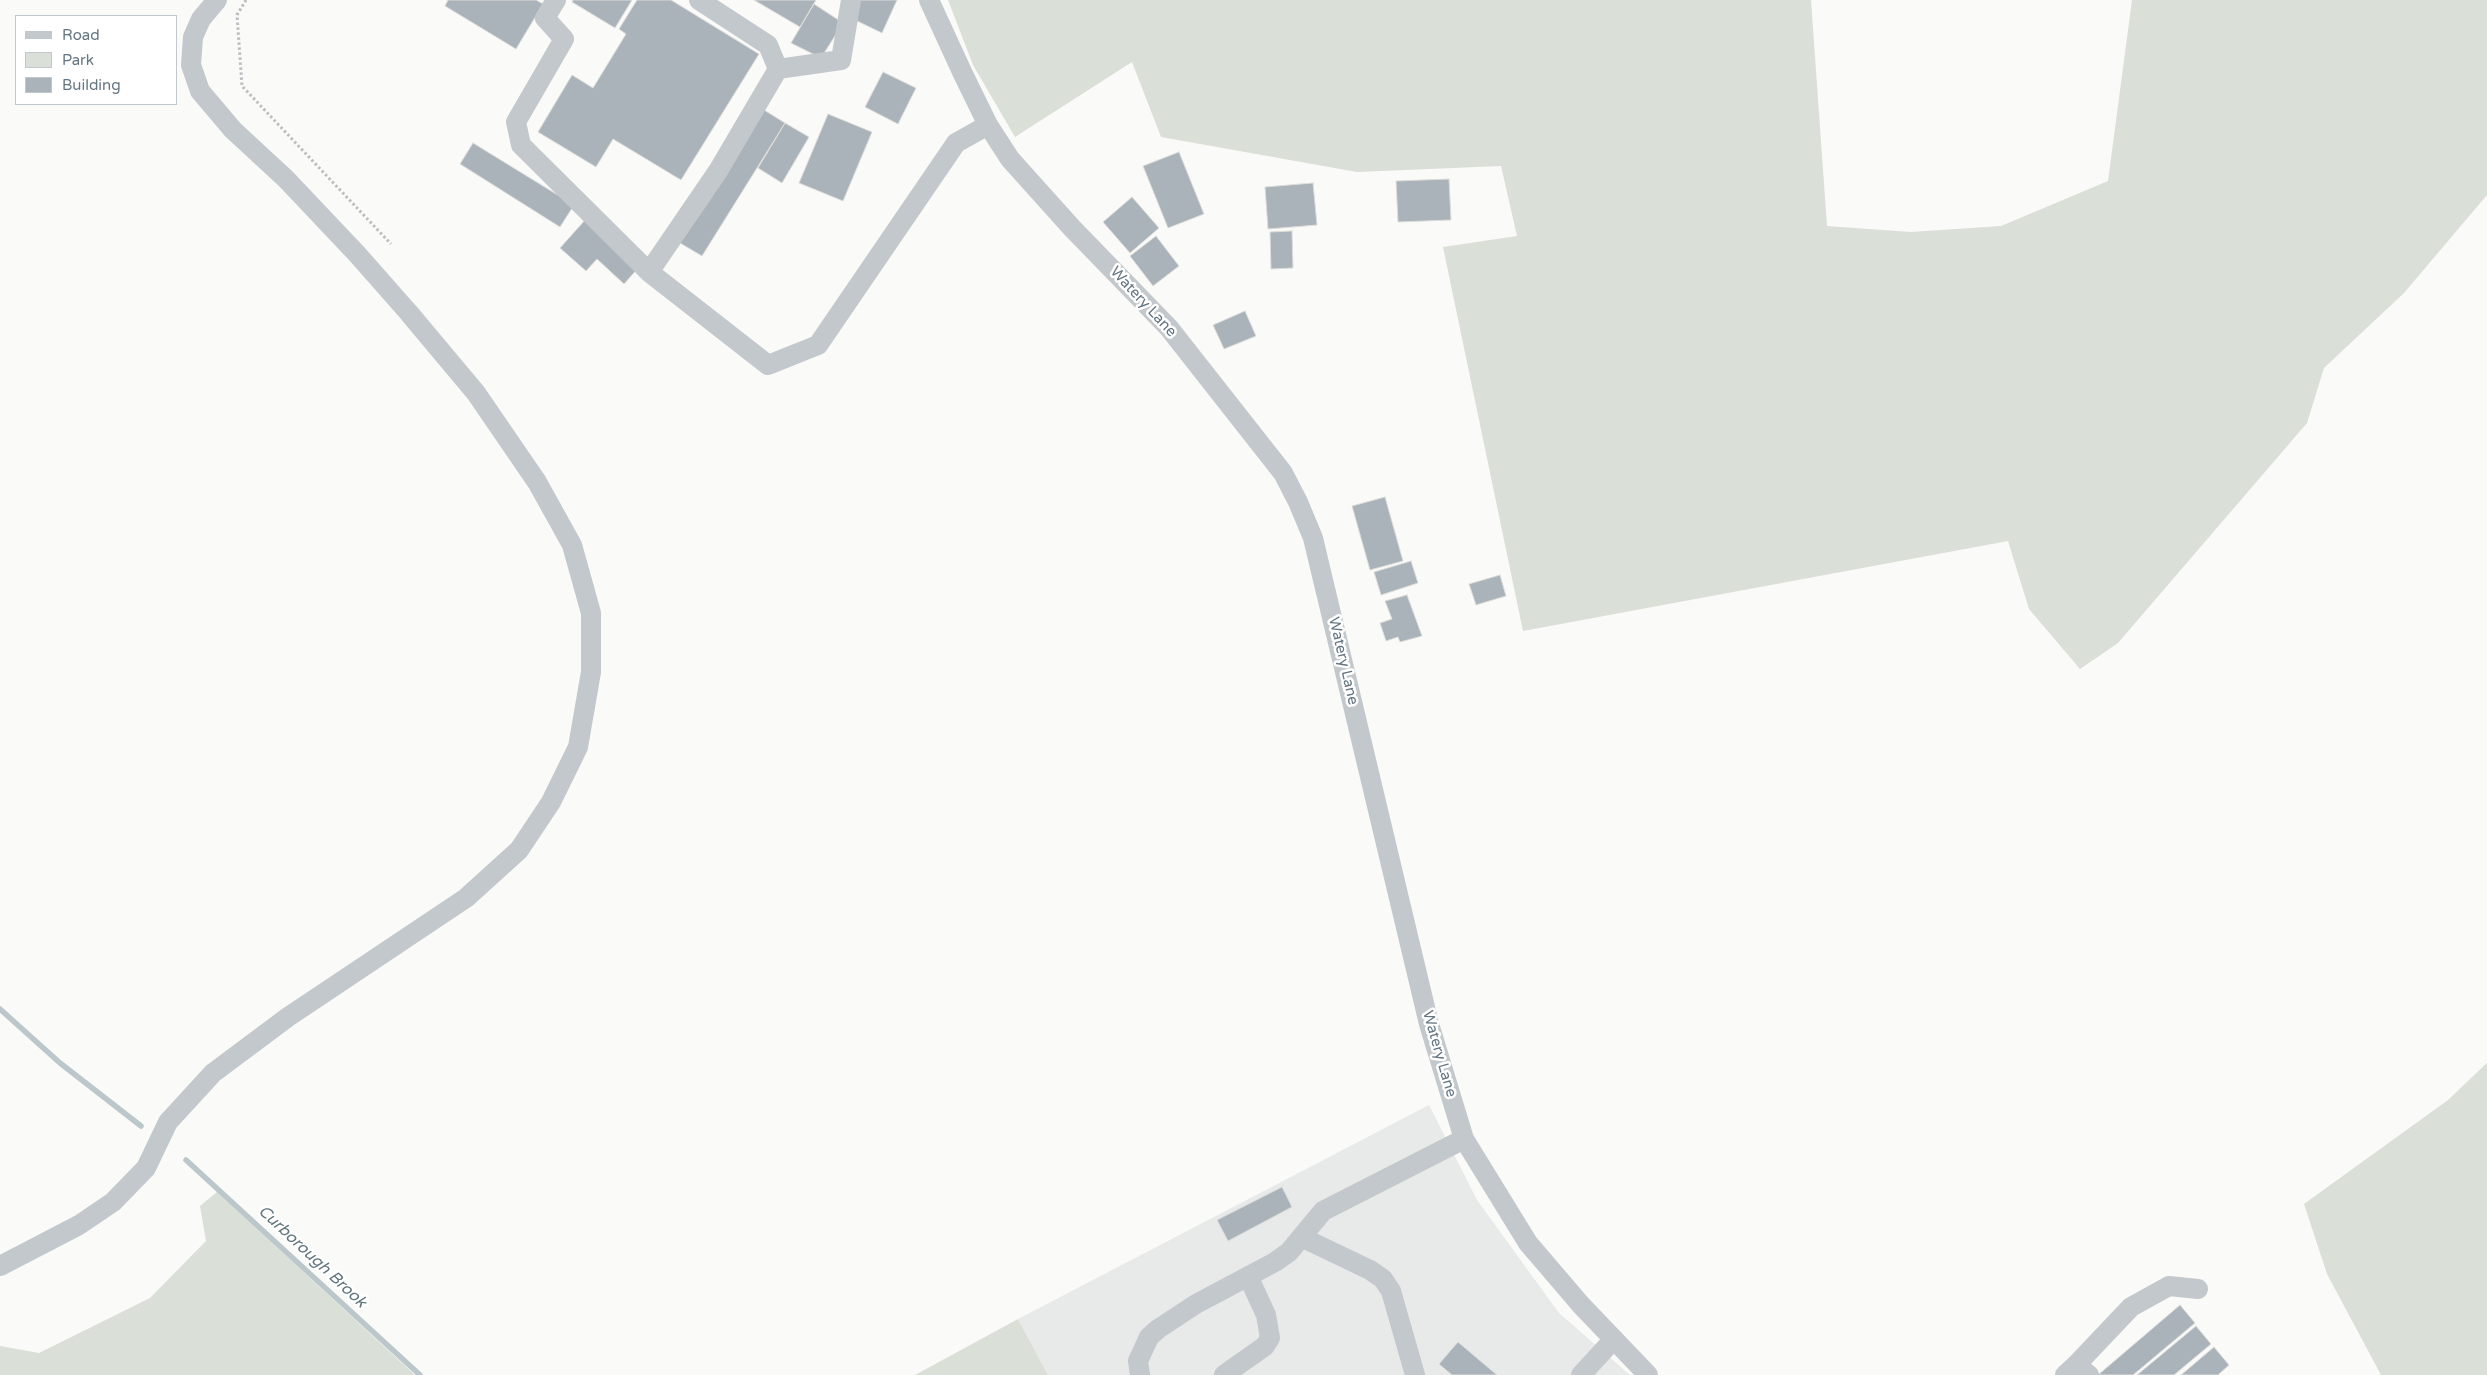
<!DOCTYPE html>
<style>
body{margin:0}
#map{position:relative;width:2487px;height:1375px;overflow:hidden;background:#fafaf8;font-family:"Varela Round",sans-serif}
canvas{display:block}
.legend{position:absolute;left:15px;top:15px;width:162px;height:90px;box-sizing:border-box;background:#fff;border:1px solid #c1c8cd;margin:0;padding:6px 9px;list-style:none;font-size:15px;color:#657683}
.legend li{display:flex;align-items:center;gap:10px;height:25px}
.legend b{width:25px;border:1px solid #c1c8cd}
</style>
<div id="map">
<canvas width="2487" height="1375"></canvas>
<ul class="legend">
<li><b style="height:6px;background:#c3c8cc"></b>Road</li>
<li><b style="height:14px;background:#dadfd7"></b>Park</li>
<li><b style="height:14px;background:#aab3b9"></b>Building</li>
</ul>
</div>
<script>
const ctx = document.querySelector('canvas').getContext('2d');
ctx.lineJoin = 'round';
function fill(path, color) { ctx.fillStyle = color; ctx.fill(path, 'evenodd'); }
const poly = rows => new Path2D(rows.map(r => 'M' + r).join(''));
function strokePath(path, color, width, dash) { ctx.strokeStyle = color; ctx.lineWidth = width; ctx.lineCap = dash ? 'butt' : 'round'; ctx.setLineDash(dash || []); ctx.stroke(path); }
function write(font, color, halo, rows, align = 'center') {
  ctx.font = font + ' "Varela Round",sans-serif'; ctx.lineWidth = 5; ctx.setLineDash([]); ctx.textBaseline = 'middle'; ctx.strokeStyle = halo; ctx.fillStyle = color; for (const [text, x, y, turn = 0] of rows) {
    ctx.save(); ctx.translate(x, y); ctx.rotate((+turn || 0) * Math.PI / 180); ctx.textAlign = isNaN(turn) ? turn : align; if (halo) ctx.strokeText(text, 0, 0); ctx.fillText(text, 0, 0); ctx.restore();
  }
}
fill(poly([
 [1429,1105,1477,1200,1559,1313,1630,1375,1048,1375,1018,1319]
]), '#e8e9e9');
fill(poly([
 [948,0,1811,0,1827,226,1911,232,2001,226,2108,181,2132,0,2487,0,2487,195,2404,293,2324,368,2307,423,2118,643,2080,669,2029,609,2008,541,1523,631,1443,247,1517,236,1501,166,1357,172,1161,137,1132,62,1015,137,973,65],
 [2487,1063,2487,1375,2381,1375,2327,1274,2304,1204,2448,1100],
 [217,1192,415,1375,0,1375,0,1346,39,1353,150,1298,206,1241,200,1206],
 [1018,1319,1048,1375,915,1375]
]), '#dadfd7');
strokePath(poly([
 [0,1009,60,1063,141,1126],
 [186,1160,420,1375]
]), '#bbc7cb', 5.5);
const building = poly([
 [448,0,536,0,543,4,516,49,445,6,448,0],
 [573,0,632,0,615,28,572,2,573,0],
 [637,0,671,0,759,54,681,180,613,139,596,167,538,132,572,75,593,88,626,34,619,29,637,0],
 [754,0,816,0,800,27,754,0],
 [854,0,897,0,882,33,851,18,854,0],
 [814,4,843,23,821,58,791,43,814,4],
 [883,72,916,88,898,124,865,107,883,72],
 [764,110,785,123,702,256,680,243,764,110],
 [828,114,872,132,843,201,799,183,828,114],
 [785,123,809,137,782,183,758,168,785,123],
 [473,143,574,205,560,227,460,164,473,143],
 [1179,152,1204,214,1168,228,1143,166,1179,152],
 [1449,179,1451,220,1398,222,1396,181,1449,179],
 [1313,183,1317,225,1268,229,1265,187,1313,183],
 [1132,197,1159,228,1130,253,1103,222,1132,197],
 [586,219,639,267,624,284,597,259,586,271,560,248,586,219],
 [1292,231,1293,268,1271,269,1270,232,1292,231],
 [1156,236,1179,266,1153,286,1130,256,1156,236],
 [1245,311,1256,336,1224,349,1213,325,1245,311],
 [1385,497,1403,561,1370,570,1352,506,1385,497],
 [1411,561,1418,583,1381,595,1374,572,1411,561],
 [1500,575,1506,596,1476,605,1469,584,1500,575],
 [1407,595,1422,636,1400,642,1398,637,1386,641,1380,623,1392,619,1385,601,1407,595],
 [1282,1187,1292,1207,1228,1241,1217,1220,1282,1187],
 [2180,1305,2195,1323,2133,1375,2098,1375,2180,1305],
 [2196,1326,2211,1344,2174,1375,2137,1375,2196,1326],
 [1458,1342,1497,1375,1452,1375,1439,1364,1458,1342],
 [2214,1347,2229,1365,2218,1375,2181,1375,2214,1347]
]);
fill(building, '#aab3b9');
strokePath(building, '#dcdcda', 1);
strokePath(poly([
 [246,0,237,15,242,86,391,244]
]), '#bbbfc2', 3, [2.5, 2.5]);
strokePath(poly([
 [556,0,545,18,564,39,516,122,521,145,649,272],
 [699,0,768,45,778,69,718,171,649,272,768,365,818,345,956,143,988,125],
 [929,0,963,74,988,125,1010,159,1072,228,1169,328,1283,473,1298,502,1313,538,1429,1024,1464,1139,1528,1243,1581,1305,1648,1375],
 [778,69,841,60,851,0],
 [1301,1237,1370,1270,1383,1279,1391,1291,1415,1375],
 [0,1266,79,1225,113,1202,146,1168,168,1122,213,1073,288,1017,466,898,519,850,551,802,578,747,591,672,591,613,572,545,537,482,476,393,409,313,357,254,286,179,233,130,200,91,191,65,193,37,201,19,217,0],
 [2076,1365,2131,1307,2169,1286,2198,1289],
 [1140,1375,1138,1361,1149,1337,1158,1329,1196,1304,1275,1262,1289,1252,1323,1211,1464,1139],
 [1224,1375,1265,1346,1270,1338,1266,1315,1248,1276],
 [1581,1375,1614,1339],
 [2065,1375,2076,1365,2089,1375]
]), '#c3c8cc', 20);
write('15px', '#657683', '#fff', [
 ["Watery Lane",1143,302,47],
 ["Watery Lane",1343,661,77],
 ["Watery Lane",1439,1054,74]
]);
write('italic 16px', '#60757c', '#fff', [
 ["Curborough Brook",312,1257,43]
]);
</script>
